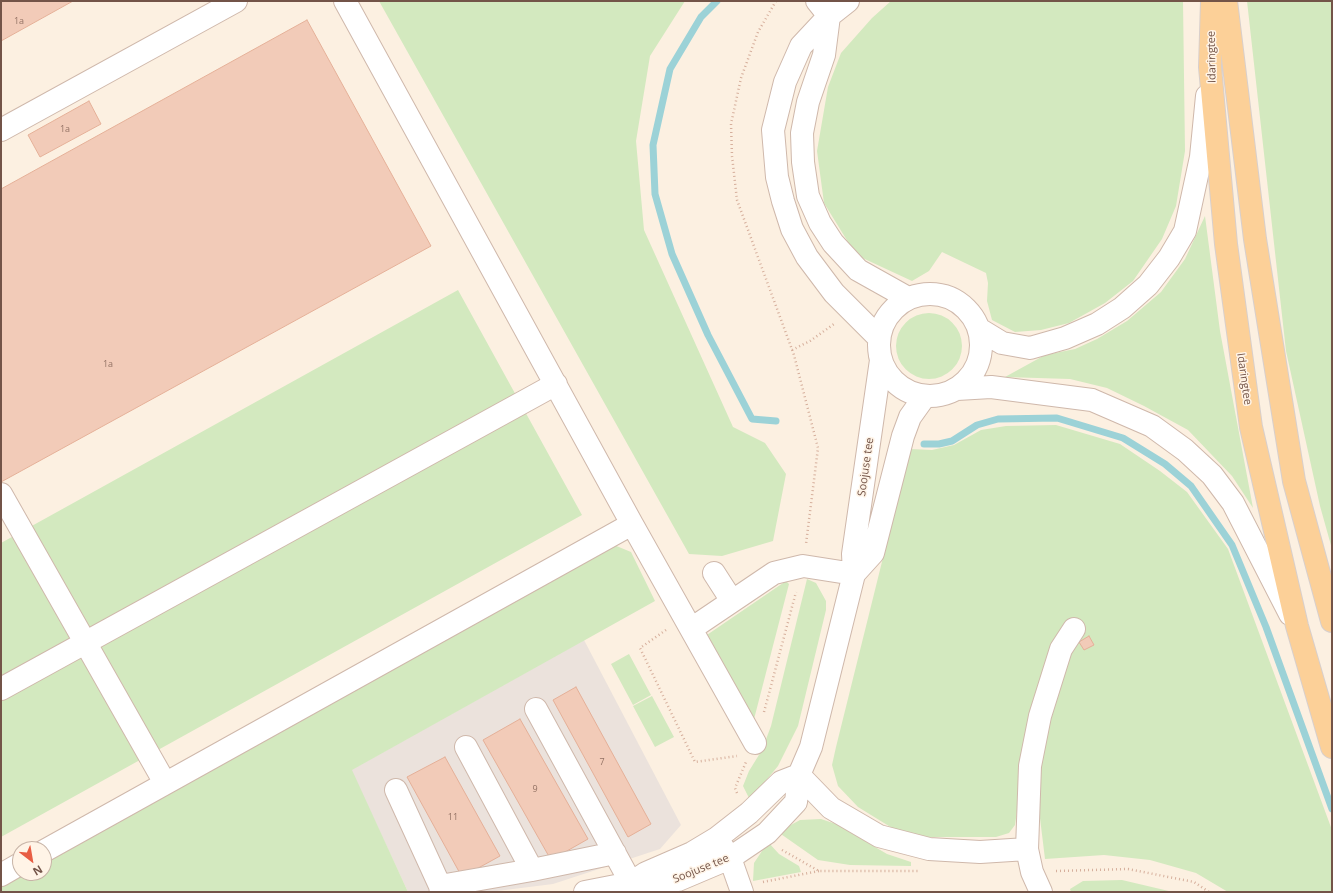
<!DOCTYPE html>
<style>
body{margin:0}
#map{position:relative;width:1333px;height:893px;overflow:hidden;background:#fcf0e1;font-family:"Open Sans",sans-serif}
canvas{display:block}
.frame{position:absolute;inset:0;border:2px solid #735448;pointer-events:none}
.north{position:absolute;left:12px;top:841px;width:40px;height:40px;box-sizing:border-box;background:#fff4e7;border:1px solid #c7b4a7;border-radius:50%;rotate:149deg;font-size:11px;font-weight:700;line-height:16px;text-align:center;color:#735448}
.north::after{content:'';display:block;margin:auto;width:14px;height:18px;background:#e85e44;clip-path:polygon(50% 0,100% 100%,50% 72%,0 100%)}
</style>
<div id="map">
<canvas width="1333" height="893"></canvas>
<div class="frame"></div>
<div class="north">N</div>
</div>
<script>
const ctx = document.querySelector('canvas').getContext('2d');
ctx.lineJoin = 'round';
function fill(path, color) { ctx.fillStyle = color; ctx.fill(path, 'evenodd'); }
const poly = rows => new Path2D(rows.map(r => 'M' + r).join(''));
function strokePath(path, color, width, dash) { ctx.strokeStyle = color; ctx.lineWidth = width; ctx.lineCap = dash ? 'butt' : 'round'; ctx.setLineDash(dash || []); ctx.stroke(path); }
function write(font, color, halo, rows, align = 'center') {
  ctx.font = font + ' "Open Sans",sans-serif'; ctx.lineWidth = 3; ctx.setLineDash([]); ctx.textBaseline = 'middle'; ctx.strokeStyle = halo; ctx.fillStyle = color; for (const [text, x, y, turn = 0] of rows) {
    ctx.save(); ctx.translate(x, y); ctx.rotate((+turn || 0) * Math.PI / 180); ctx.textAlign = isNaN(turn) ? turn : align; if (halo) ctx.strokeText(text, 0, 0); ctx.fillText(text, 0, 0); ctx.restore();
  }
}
fill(poly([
 [584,640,681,825,660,849,553,884,489,892,408,892,351,770]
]), '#ebe2dc');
fill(poly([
 [379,1,685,1,650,56,636,141,644,230,733,427,765,443,786,474,773,541,722,556,689,554],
 [891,1,1183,1,1185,151,1176,206,1162,239,1133,281,1105,303,1069,323,1041,330,1015,332,992,320,987,301,988,283,986,273,942,252,929,271,912,281,856,255,824,203,817,151,828,87,841,53,872,18],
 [1247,1,1332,1,1332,549,1320,506,1286,351],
 [1205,216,1220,331,1253,508,1232,476,1188,430,1144,406,1107,388,1070,379,1005,377,1045,355,1075,349,1097,339,1127,321,1161,292,1185,259],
 [458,290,582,515,1,837,1,543],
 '896 346a33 33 0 1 1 66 0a33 33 0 1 1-66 0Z',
 [1056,425,1120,444,1160,471,1187,492,1228,549,1332,830,1332,892,1228,892,1196,873,1150,860,1104,855,1045,859,1039,810,1017,811,1015,825,1009,833,996,837,924,837,897,831,858,807,838,786,832,765,836,747,910,449,932,450,954,445,981,430,1006,426],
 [614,545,631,552,655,601,352,770,408,892,1,892,1,884,21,873,44,873,44,860],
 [807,579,816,583,826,601,826,610,798,726,778,766,750,800,743,786,749,771,762,750,771,726],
 [786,581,789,584,753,723,701,639],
 [629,654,651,695,633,705,611,664],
 [652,696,674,737,655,747,633,706],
 [821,819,836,824,887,854,911,862,911,866,850,865,818,860,778,832,800,820],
 [768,842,779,854,799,866,801,872,753,881,754,863],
 [1122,880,1173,892,1071,892,1070,889,1083,881]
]), '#d3e9bf');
strokePath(poly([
 [717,1,701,17,670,69,653,145,655,194,672,254,708,335,752,419,776,421],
 [924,444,939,444,952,441,977,425,998,419,1057,418,1123,438,1165,464,1191,486,1232,545,1266,627,1332,809]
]), '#9cd2d7', 7);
const building = poly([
 [1,1,73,1,1,41,1,1],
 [307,20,431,246,1,482,1,189,307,20],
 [89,101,101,124,40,157,28,135,89,101],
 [1089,636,1094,645,1084,650,1079,642,1089,636],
 [576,687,651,824,628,837,553,700,576,687],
 [520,719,588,839,551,860,483,740,520,719],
 [445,757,500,856,462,877,407,777,445,757]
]);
fill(building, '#f2cbb8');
strokePath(building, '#e5b098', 1);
const minor = poly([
 [345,1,632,524,755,743],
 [817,1,829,16,824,55,808,102,802,133,803,162,808,196,820,223,833,243,858,270,908,298],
 [848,1,829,16,801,46,785,82,773,130,777,177,783,201,792,229,807,257,834,293,879,338],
 [1,130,236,1],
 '879 345a51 51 0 1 1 102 0a51 51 0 1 1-102 0Z',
 [979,329,1002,343,1030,348,1065,338,1097,324,1122,308,1148,285,1169,258,1185,231,1201,157,1207,96],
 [957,389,991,387,1092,400,1152,426,1185,450,1212,475,1233,503,1290,614],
 [1,494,165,783],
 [714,573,732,601],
 [854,574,873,553,903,436,910,417,925,396],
 [691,629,774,573,803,566,854,574],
 [1,689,556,384],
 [536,709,631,883],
 [466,747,532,870,615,853],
 [799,775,831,808,879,836,929,849,980,852,1027,849],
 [396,790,440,886],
 [722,846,730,858,742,892],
 [44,851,632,524],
 [1,875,20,864],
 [631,883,647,886,678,880,730,858,767,833,796,802,799,775,811,747,854,574,853,554,881,360],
 [441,892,440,886,532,870],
 [585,892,631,883,646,873,692,853,717,838,749,813,781,782,799,775],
 [1041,892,1032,872,1027,849,1030,766,1040,716,1061,649,1074,629]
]);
const major = poly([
 [1212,1,1210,67,1226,244,1251,427,1297,626,1332,747],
 [1226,1,1255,239,1294,481,1332,621]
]);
strokePath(minor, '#cfb8ab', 24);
strokePath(major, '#d8cfcc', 24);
strokePath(poly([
 [776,1,758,32,741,78,731,124,732,156,737,200,794,355,818,448,806,544],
 [792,350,810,341,834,324],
 [666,630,640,648,695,762,737,756],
 [764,712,796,592],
 [737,793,735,788,746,762],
 [782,850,819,871,919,871],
 [1056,871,1128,869,1194,882,1209,892],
 [763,882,819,871]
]), '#d6af9c', 2.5, [1, 3]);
strokePath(minor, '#fff', 22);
strokePath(major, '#fcd098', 22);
write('9px', '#937264', null, [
 ["1a",19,21],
 ["1a",65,129],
 ["1a",108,364],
 ["7",602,762],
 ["9",535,789],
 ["11",453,817]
]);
write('11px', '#735448', '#fff4e7', [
 ["Idaringtee",1212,57,-91],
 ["Idaringtee",1244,379,82],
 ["Soojuse tee",866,467,-82],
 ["Soojuse tee",701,869,-22]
]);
</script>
